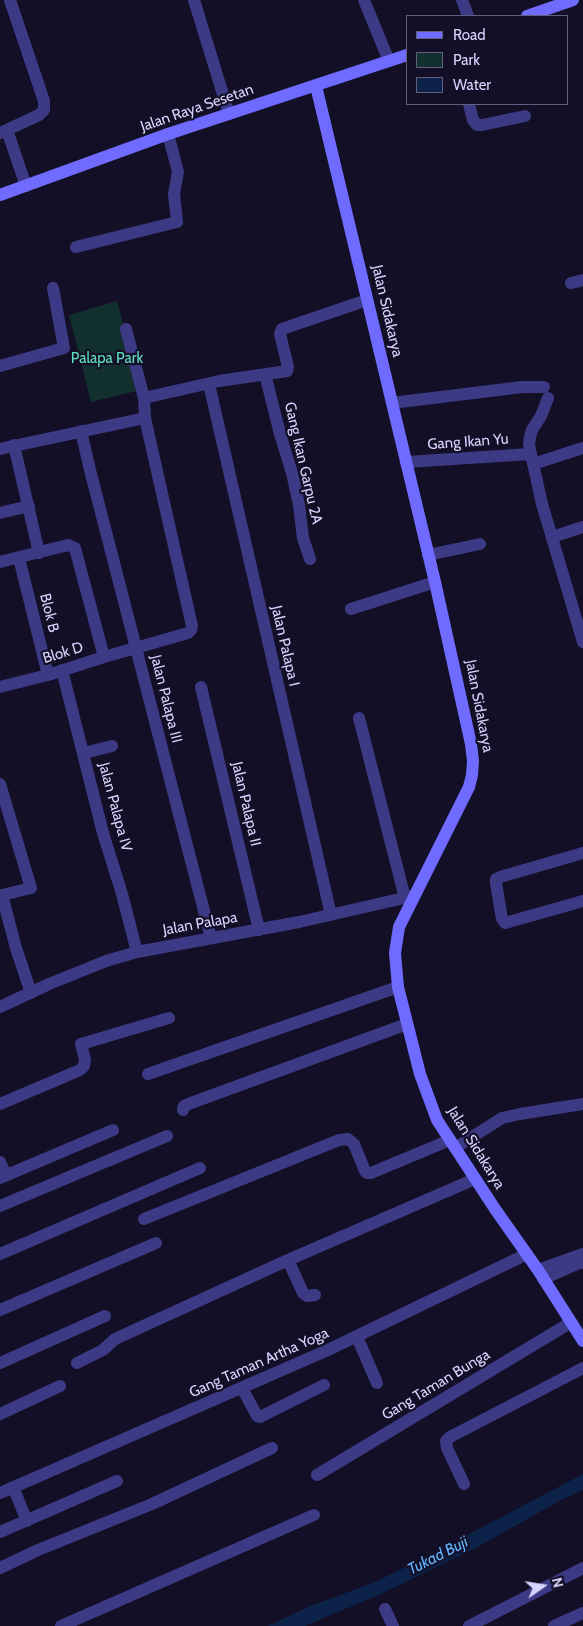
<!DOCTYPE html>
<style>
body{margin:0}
#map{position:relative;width:583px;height:1626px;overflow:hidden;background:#130f26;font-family:Cabin,sans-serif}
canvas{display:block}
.legend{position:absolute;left:406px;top:15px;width:162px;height:90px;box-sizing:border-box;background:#130f26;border:1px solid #625e7d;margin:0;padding:6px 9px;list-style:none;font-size:15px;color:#d9d4ff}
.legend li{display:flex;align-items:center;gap:10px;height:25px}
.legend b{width:25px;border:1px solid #625e7d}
.north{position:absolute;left:518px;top:1561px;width:50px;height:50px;-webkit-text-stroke:4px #130f26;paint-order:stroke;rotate:77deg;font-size:14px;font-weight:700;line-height:20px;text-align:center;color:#d9d4ff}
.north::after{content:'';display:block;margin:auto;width:18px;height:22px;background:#d9d4ff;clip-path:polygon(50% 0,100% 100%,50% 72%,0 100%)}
</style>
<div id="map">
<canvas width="583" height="1626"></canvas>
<ul class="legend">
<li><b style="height:6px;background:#6f6bff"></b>Road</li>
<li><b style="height:14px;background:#12302f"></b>Park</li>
<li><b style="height:14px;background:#0c2248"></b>Water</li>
</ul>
<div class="north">N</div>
</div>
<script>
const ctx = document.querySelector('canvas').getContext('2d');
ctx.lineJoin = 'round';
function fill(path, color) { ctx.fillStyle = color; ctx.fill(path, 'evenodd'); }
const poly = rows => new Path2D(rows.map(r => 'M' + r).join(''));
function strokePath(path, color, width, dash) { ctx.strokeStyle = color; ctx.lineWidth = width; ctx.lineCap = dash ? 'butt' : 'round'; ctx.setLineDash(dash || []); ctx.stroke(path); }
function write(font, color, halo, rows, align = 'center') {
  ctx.font = font + ' Cabin,sans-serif'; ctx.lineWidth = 4.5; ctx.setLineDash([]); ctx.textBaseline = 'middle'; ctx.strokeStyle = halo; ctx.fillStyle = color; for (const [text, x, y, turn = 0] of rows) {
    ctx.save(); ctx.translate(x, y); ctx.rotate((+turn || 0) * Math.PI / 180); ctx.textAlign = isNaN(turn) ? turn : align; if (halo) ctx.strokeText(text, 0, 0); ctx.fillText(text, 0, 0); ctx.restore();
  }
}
fill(poly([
 [117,301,141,390,91,402,69,315]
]), '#12302f');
fill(poly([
 [583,1474,583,1490,561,1500,478,1547,381,1594,305,1626,268,1626,308,1607,375,1582,422,1559]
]), '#0c2248');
strokePath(poly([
 [194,0,229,114],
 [364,0,389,61],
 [462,0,468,16],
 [469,104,473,120,477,125,482,125,525,116],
 [7,130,26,186],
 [0,133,39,115,44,110,44,101,10,0],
 [76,247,177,222,174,194,178,172,168,134],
 [571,283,583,280],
 [0,366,64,348,53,288],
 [265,374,280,434,292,473,299,505,303,538,310,559],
 [209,384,331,915],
 [144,398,219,381,287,371,288,367,280,334,282,329,367,300],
 [548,398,541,416,532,430,530,437,529,445,542,504,583,642],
 [392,403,522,387,544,387],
 [81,431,90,470,211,938],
 [14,445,39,553],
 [0,449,145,418],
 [406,462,531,454],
 [533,464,583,448],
 [0,513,29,506],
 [552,537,583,527],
 [428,555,480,544],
 [19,558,48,675],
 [0,562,68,545,75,548,104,657],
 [351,609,435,582],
 [62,670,103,833,122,894,137,952],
 [0,687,48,675,104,657,188,633,191,630,192,626,145,418,144,398,126,329],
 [201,687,259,930],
 [359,718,405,898],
 [84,753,112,746],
 [0,784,31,888,2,895,16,948,31,993],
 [583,853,500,877,496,879,496,883,502,919,505,923,583,901],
 [0,1007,49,984,106,961,137,952,299,922,413,896],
 [148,1074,398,987],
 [0,1104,80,1070,84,1066,85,1060,81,1044,169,1018],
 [183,1110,184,1106,191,1103,407,1024],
 [455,1148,502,1118,520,1114,583,1104],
 [0,1162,6,1175],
 [0,1178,113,1130],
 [0,1206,167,1136],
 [144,1219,339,1140,348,1139,354,1144,365,1171,367,1173,371,1173,450,1140],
 [0,1254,200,1168],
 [288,1260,303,1293,307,1296,315,1295],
 [538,1270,583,1254],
 [543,1279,579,1263,583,1263],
 [0,1310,156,1243],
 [357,1337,377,1383],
 [0,1363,105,1316],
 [77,1363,103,1350,115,1339,288,1260,475,1179],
 [242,1388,257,1416,260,1417,324,1385],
 [0,1414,60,1386],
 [317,1475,570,1323],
 [464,1484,447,1448,446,1441,450,1437,583,1368],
 [13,1487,27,1521],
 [0,1493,328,1350,527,1254],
 [0,1532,117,1481],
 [0,1568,38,1550,152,1504,272,1448],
 [385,1609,393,1626],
 [61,1626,314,1515],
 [469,1626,583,1568],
 [554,1626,583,1613]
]), '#3d3a85', 12);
strokePath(poly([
 [527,16,573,0],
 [316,86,435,582,471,744,473,761,472,775,469,787,399,927,395,953,398,987,420,1074,437,1120,495,1209,538,1270,583,1341],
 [0,195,168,134,407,55]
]), '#6f6bff', 12);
write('15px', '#d9d4ff', '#130f26', [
 ["Jalan Raya Sesetan",197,108,-19],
 ["Jalan Sidakarya",387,311,77],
 ["Gang Ikan Yu",468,442,-4],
 ["Gang Ikan Garpu 2A",303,463,77],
 ["Blok B",49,613,76],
 ["Jalan Palapa I",285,646,77],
 ["Blok D",63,653,-17],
 ["Jalan Palapa III",166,699,76],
 ["Jalan Sidakarya",479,706,79],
 ["Jalan Palapa II",246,804,77],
 ["Jalan Palapa IV",115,807,75],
 ["Jalan Palapa",200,924,-10],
 ["Jalan Sidakarya",476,1148,58],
 ["Gang Taman Artha Yoga",259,1363,-24],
 ["Gang Taman Bunga",436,1385,-31]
]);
write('15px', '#5fe0c0', '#130f26', [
 ["Palapa Park",107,359]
]);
write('italic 16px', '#62b6ff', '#130f26', [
 ["Tukad Buji",438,1556,-27]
]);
</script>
